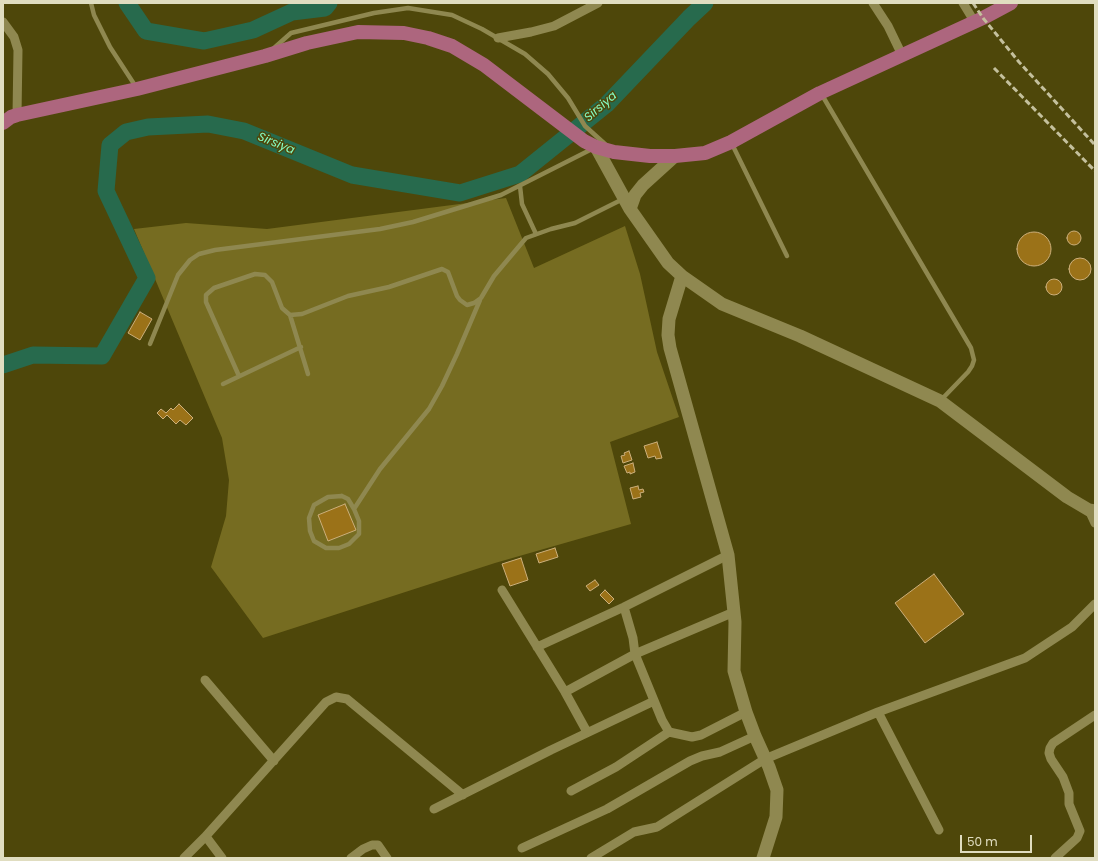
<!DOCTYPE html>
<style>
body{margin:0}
#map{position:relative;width:1098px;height:861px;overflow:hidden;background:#4e470a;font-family:Poppins,sans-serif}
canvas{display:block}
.frame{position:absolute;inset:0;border:4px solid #e0ddc0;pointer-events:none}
.scale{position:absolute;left:960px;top:835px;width:72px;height:18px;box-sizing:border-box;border:2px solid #e0ddc0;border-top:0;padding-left:5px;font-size:12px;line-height:14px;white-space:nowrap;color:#e0ddc0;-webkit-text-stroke:3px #4e470a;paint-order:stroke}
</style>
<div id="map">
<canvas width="1098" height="861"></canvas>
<div class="frame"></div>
<div class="scale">50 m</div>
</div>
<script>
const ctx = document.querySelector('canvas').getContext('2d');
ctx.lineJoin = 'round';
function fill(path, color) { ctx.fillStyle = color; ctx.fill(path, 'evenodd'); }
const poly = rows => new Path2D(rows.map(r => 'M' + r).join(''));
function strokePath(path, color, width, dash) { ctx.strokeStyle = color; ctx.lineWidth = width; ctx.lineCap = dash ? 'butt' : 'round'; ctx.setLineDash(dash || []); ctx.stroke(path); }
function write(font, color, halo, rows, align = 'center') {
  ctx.font = font + ' Poppins,sans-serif'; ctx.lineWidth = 3; ctx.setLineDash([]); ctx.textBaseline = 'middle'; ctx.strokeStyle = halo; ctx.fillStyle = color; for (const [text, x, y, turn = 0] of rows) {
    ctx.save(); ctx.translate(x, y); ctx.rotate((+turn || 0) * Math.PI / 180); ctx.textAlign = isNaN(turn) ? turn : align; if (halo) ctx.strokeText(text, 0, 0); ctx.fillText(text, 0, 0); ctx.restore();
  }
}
fill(poly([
 [506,198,534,268,625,226,640,274,657,352,679,417,610,442,631,524,495,563,263,638,211,567,226,516,229,480,222,438,134,229,186,223,267,229]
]), '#766c21');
strokePath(poly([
 [127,3,146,31,204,41,253,30,292,12,325,8,329,3],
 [3,365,33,355,102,356,147,278,106,191,110,145,126,132,148,127,208,124,244,131,352,175,460,193,520,174,607,104,689,18,705,3]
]), '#276a4d', 17);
const building = poly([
 '1067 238a7 7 0 1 1 14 0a7 7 0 1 1-14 0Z',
 '1017 249a17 17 0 1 1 34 0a17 17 0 1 1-34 0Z',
 '1069 269a11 11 0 1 1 22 0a11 11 0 1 1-22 0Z',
 '1046 287a8 8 0 1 1 16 0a8 8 0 1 1-16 0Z',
 [140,312,152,319,140,340,128,333,140,312],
 [179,404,193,418,186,425,180,420,176,424,167,415,163,419,157,413,161,409,166,413,171,408,173,410,179,404],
 [657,442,662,458,656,459,655,456,648,458,644,446,657,442],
 [629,451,632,460,623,463,621,456,625,455,624,453,629,451],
 [633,463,635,472,630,474,630,472,627,473,624,466,633,463],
 [638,486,639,490,643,489,644,492,640,493,641,497,633,499,630,488,638,486],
 [345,504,356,530,328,541,318,515,345,504],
 [555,548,558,557,539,563,536,554,555,548],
 [521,558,528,580,510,586,502,564,521,558],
 [934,574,964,614,925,643,895,603,934,574],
 [595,580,599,585,590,591,586,586,595,580],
 [605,590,614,599,609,604,600,595,605,590]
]);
fill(building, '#9b7218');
strokePath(building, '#ccaf7b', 1);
strokePath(poly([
 [91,3,94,15,110,47,136,87],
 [274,48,291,33,374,13,408,8,452,15,482,29,525,54,548,74,568,98,585,126,605,144],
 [822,95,971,348,974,360,972,366,968,372,941,400],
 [732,144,787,256],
 [520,186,522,204,536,234],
 [290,315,308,374],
 [150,344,178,275,190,260,199,254,215,250,380,229,413,222,501,195,592,149],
 [239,376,206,302,206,295,214,288,255,274,265,275,272,282,282,308,290,315,302,314,348,296,389,287,442,269,448,272,457,296,460,300,467,305,474,303,481,298,494,276,526,238,551,229,575,223,623,199],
 [223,384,301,347],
 [342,496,348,499,354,509,359,521,359,534,349,544,339,548,326,548,314,541,310,531,309,518,314,505,328,497,342,496],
 [354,509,380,469,429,409,442,386,457,354,480,300]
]), '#8f8850', 4.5);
strokePath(poly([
 [873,3,888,26,902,55],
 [963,3,974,21],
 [3,22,14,37,18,50,17,115],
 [498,38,531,32,554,26,598,3],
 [1089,510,1095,523],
 [502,590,565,692,635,654,734,612],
 [537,647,624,607,728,555],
 [205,680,274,761],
 [565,692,587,732],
 [878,712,939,830],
 [669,732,692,737,701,735,746,712],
 [571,791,616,767,669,732,662,720,635,654,633,638,624,607],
 [434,809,551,750,654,701],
 [205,837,326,702,336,697,347,699,463,795],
 [522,848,607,809,690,761,702,756,720,752,755,736],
 [184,858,205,837,207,838,222,858],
 [351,858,363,849,372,845,378,845,387,858],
 [591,858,634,832,657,827,765,759,878,712,1025,658,1072,627,1095,604],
 [1055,858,1077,838,1080,831,1069,804,1069,793,1063,777,1051,759,1049,753,1050,748,1053,743,1095,715]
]), '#8f8850', 9);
strokePath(poly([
 [596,147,630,209],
 [675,156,643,185,635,195,630,209,668,263,682,276,722,304,800,336,940,401,1067,497,1089,510,1095,511],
 [682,276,669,319,668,335,670,348,728,555,735,622,734,671,746,712,755,736,769,767,777,790,776,817,763,858]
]), '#8f8850', 13);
strokePath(poly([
 [3,123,11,117,17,115,137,89,265,56,307,43,358,32,404,33,428,38,452,46,484,65,584,141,596,147,614,152,650,156,675,156,705,153,731,142,820,93,983,18,1011,3]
]), '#ad667e', 14);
strokePath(poly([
 [973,3,983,18,1019,62,1095,145],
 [994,68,1095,171]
]), '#c4c09d', 3, [6, 3]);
write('italic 12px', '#85fdc5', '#4e470a', [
 ["Sirsiya",601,107,-41],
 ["Sirsiya",276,144,22]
]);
</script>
